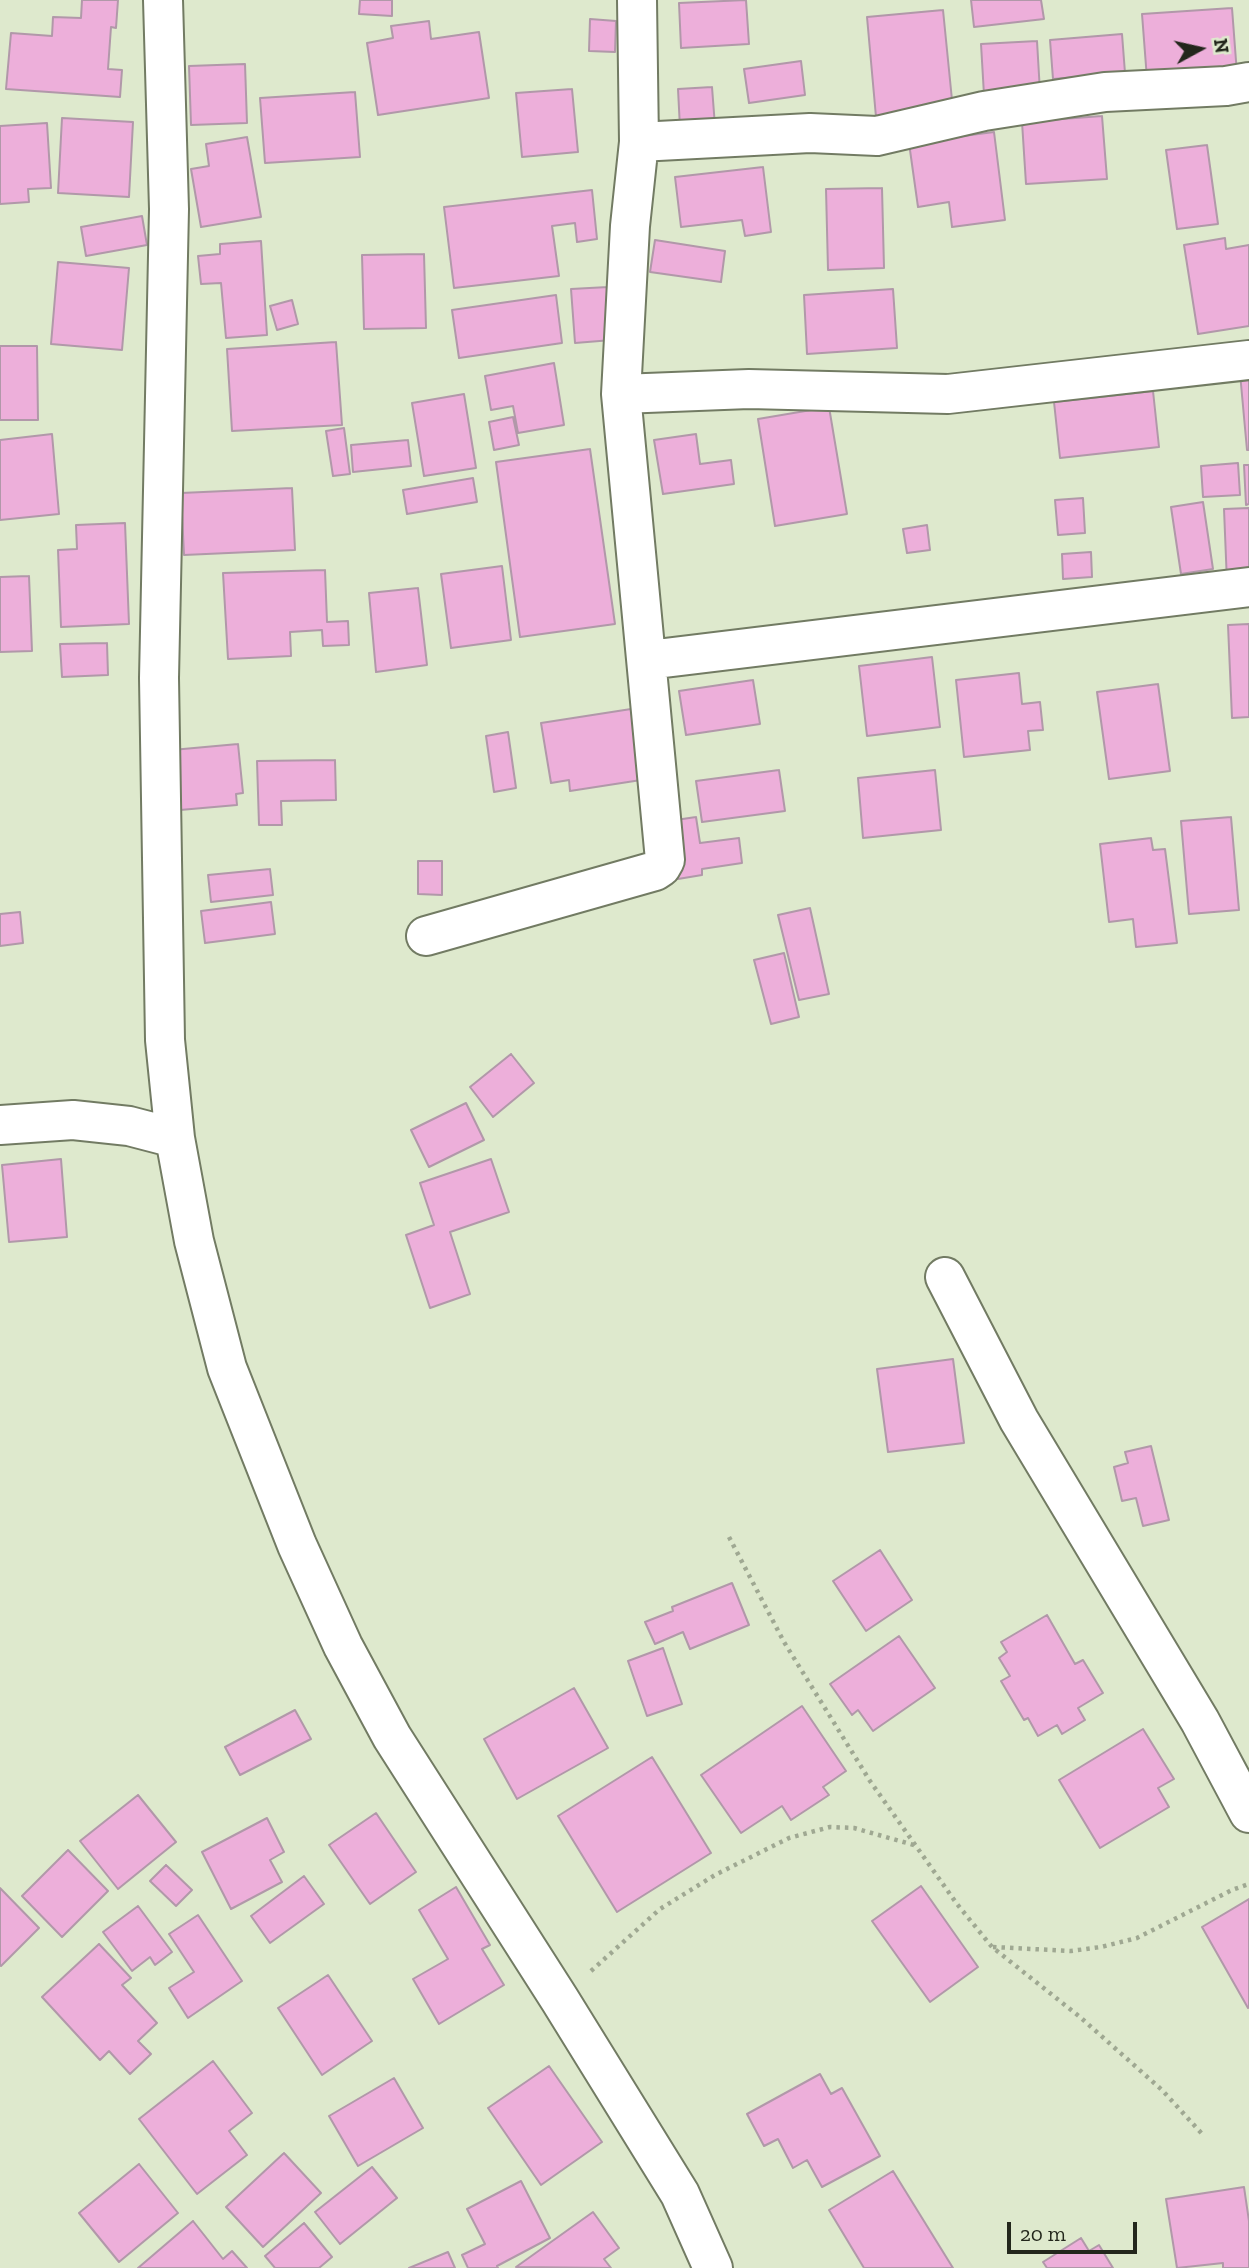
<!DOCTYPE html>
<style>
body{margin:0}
#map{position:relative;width:1249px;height:2268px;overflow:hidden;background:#dee9cd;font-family:"Zilla Slab",serif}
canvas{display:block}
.north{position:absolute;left:1165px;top:14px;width:70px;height:70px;-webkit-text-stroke:5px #dee9cd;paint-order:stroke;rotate:82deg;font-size:19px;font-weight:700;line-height:28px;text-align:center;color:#23271c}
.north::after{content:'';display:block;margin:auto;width:24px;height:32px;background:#23271c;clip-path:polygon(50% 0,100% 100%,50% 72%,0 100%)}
.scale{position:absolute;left:1007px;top:2222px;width:130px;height:32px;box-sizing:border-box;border:4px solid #23271c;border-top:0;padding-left:9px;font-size:21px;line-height:24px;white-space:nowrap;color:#23271c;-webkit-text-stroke:5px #dee9cd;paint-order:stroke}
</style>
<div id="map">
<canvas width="1249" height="2268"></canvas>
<div class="north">N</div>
<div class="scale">20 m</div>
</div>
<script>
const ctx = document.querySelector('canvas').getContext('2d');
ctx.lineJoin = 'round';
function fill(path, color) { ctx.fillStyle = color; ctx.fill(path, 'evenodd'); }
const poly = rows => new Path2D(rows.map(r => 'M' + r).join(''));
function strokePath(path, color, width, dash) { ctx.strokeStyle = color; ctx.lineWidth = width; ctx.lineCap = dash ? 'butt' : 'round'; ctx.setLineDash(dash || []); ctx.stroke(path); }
const building = poly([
 [82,0,118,0,116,28,111,27,108,69,122,70,120,97,6,89,11,33,52,36,53,17,81,18,82,0],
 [360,0,392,0,392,16,359,14,360,0],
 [746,0,749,44,681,48,679,3,746,0],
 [971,0,1041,0,1044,19,974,27,971,0],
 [1232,8,1237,74,1147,79,1142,14,1232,8],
 [943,10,953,110,876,117,867,17,943,10],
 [590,19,616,21,615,52,589,51,590,19],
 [429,21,431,39,479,32,489,98,378,115,367,43,393,38,391,26,429,21],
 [1122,34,1125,73,1053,79,1050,40,1122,34],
 [1037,41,1040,92,984,95,981,44,1037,41],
 [801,61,805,95,749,103,744,69,801,61],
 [245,64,247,123,191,125,189,66,245,64],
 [712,87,715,126,680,128,678,89,712,87],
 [572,89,578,152,522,157,516,93,572,89],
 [355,92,360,157,265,163,260,98,355,92],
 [1102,116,1107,179,1026,184,1022,122,1102,116],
 [62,118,133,122,129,197,58,193,62,118],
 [47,123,51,188,28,189,29,202,0,204,0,126,47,123],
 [994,132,1005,220,952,227,949,202,918,207,909,143,994,132],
 [247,137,261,217,201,227,191,169,209,166,206,144,247,137],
 [1207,145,1218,224,1177,229,1166,150,1207,145],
 [763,167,771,232,745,236,742,220,681,227,675,177,763,167],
 [882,188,884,268,828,270,826,189,882,188],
 [592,190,597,239,577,242,575,223,552,226,559,276,454,288,444,207,592,190],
 [142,216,147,245,86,256,81,227,142,216],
 [1225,238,1226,249,1249,245,1249,326,1198,334,1184,245,1225,238],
 [655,240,725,251,721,282,650,272,655,240],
 [261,241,267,335,226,338,221,283,201,284,198,256,220,254,220,244,261,241],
 [424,254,426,328,364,329,362,255,424,254],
 [58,262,129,268,122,350,51,344,58,262],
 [608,287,612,340,575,343,571,289,608,287],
 [893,289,897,348,807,354,804,295,893,289],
 [556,295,562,343,459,358,452,310,556,295],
 [292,300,298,324,277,330,270,306,292,300],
 [336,342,342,425,232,431,227,349,336,342],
 [0,346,37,346,38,420,0,420,0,346],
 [554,363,564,425,518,433,513,406,491,410,485,376,554,363],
 [1240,373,1249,373,1249,450,1247,450,1240,373],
 [1153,391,1159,447,1060,458,1054,402,1153,391],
 [464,394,476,468,424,476,412,403,464,394],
 [829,407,847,514,775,526,758,419,829,407],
 [513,417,519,445,494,450,489,422,513,417],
 [344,428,350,474,333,476,326,431,344,428],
 [52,434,59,514,0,520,0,440,52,434],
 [696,434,700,464,731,460,734,484,663,494,654,440,696,434],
 [408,440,411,466,353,472,351,445,408,440],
 [590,449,615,624,520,637,496,462,590,449],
 [1238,463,1240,495,1203,497,1201,466,1238,463],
 [1244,465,1249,465,1249,504,1246,505,1244,465],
 [473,478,477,502,407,514,403,490,473,478],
 [292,488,295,550,184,555,181,493,292,488],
 [1083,498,1085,533,1058,535,1055,500,1083,498],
 [1203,502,1213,569,1181,574,1171,507,1203,502],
 [1249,508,1249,582,1227,583,1224,509,1249,508],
 [125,523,129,624,61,627,58,550,77,549,76,525,125,523],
 [927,525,930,550,907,553,903,529,927,525],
 [1091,552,1092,577,1063,579,1062,554,1091,552],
 [502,566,511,640,451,648,441,574,502,566],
 [325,570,327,622,348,621,349,645,323,646,322,630,290,632,291,656,228,659,223,573,325,570],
 [29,576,32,651,0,652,0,577,29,576],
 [418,588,427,665,376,672,369,593,418,588],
 [1249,624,1249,717,1232,718,1228,625,1249,624],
 [107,643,108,675,62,677,60,644,107,643],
 [932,657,940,727,867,736,859,666,932,657],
 [1019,673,1022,704,1040,702,1043,730,1028,731,1030,750,964,757,956,680,1019,673],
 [753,680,760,724,686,735,679,691,753,680],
 [1158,684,1170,771,1109,779,1097,692,1158,684],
 [631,709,641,780,570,791,569,780,551,783,541,723,631,709],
 [508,732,516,788,494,792,486,736,508,732],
 [238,744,243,793,236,794,237,805,180,810,172,750,238,744],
 [335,760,336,800,281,801,282,825,259,825,257,761,335,760],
 [779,770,785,811,702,822,696,781,779,770],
 [935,770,941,830,863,838,858,778,935,770],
 [696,817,700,843,739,838,742,863,702,869,702,875,678,879,669,821,696,817],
 [1231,817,1239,910,1189,914,1181,821,1231,817],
 [1151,838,1153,850,1165,849,1177,943,1136,947,1133,919,1109,922,1100,844,1151,838],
 [418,861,442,861,442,895,418,894,418,861],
 [270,869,273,895,211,902,208,875,270,869],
 [271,902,275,934,205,943,201,911,271,902],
 [810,908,829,994,799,1000,778,915,810,908],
 [20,912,23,943,0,946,0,914,20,912],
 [784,953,799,1017,771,1024,754,960,784,953],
 [511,1054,534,1083,493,1117,470,1087,511,1054],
 [466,1103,484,1140,429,1167,411,1130,466,1103],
 [61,1159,67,1237,9,1242,2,1165,61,1159],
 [491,1159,509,1212,450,1232,470,1294,430,1308,406,1235,434,1225,420,1183,491,1159],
 [953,1359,964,1443,888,1452,877,1369,953,1359],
 [1151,1446,1169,1520,1143,1526,1136,1498,1122,1501,1114,1467,1128,1463,1125,1452,1151,1446],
 [880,1550,912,1600,866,1631,833,1581,880,1550],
 [732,1583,749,1625,690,1649,683,1632,655,1644,645,1622,673,1611,672,1607,732,1583],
 [1047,1615,1075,1664,1083,1660,1103,1693,1078,1708,1085,1720,1062,1734,1057,1725,1038,1736,1028,1718,1024,1720,1001,1681,1010,1676,999,1658,1007,1652,1001,1642,1047,1615],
 [899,1636,935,1688,873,1731,858,1710,852,1715,830,1684,899,1636],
 [663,1648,682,1704,647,1716,628,1661,663,1648],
 [574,1688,608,1748,517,1799,484,1739,574,1688],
 [802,1706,846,1771,823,1787,829,1795,791,1820,782,1806,741,1833,701,1775,802,1706],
 [295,1710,311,1739,240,1775,225,1747,295,1710],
 [1143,1729,1174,1779,1158,1788,1169,1807,1100,1848,1059,1780,1143,1729],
 [652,1757,711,1853,617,1912,558,1816,652,1757],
 [138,1795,176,1842,118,1889,80,1841,138,1795],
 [376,1813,416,1872,370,1904,329,1845,376,1813],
 [267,1818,284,1852,270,1860,282,1882,231,1909,202,1852,267,1818],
 [68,1850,108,1891,62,1937,22,1896,68,1850],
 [166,1865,192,1890,176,1906,150,1881,166,1865],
 [304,1876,324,1904,270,1943,251,1916,304,1876],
 [921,1886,978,1967,930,2002,872,1921,921,1886],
 [456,1887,490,1945,482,1949,504,1985,439,2024,413,1979,448,1959,419,1910,456,1887],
 [0,1888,39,1928,1,1966,0,1965,0,1888],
 [1249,1899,1249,2007,1248,2008,1202,1927,1249,1899],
 [138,1906,172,1952,155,1965,150,1957,132,1971,103,1932,138,1906],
 [198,1915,242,1981,188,2018,169,1988,194,1972,169,1934,198,1915],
 [99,1944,131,1978,122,1985,157,2023,138,2041,151,2054,130,2074,109,2051,100,2060,42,1997,99,1944],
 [328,1975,372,2041,322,2075,278,2008,328,1975],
 [213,2061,252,2113,229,2131,247,2155,197,2194,139,2119,213,2061],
 [549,2066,602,2142,541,2185,488,2108,549,2066],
 [820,2074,831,2094,842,2088,880,2156,822,2187,807,2160,793,2168,778,2139,764,2146,747,2114,820,2074],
 [394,2078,423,2128,358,2166,329,2116,394,2078],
 [284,2153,321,2193,263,2247,226,2207,284,2153],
 [139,2164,178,2213,119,2262,79,2213,139,2164],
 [372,2167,397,2198,340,2244,315,2212,372,2167],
 [893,2171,953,2268,864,2268,829,2210,893,2171],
 [521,2181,550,2238,497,2266,498,2268,468,2268,462,2255,485,2244,467,2209,521,2181],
 [1244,2187,1249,2221,1249,2268,1223,2268,1223,2263,1177,2268,1166,2199,1244,2187],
 [593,2212,619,2248,604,2259,611,2268,516,2267,593,2212],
 [193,2221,223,2259,232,2251,247,2268,138,2268,193,2221],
 [304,2223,332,2257,319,2268,275,2268,265,2256,304,2223],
 [1081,2238,1089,2251,1099,2245,1113,2268,1047,2268,1043,2262,1081,2238],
 [448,2252,455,2268,409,2268,448,2252]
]);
fill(building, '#edafda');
strokePath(building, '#b198a9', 2);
const minor = poly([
 [163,0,169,209,159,678,165,1040,175,1138,194,1241,227,1368,297,1545,343,1646,392,1737,560,2000,680,2194,713,2268],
 [639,142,810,133,877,136,984,111,1105,92,1226,86,1249,82],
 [621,394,749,389,948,394,1249,360],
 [648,660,1249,587],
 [426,936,655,871,661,867,665,860,621,394,630,226,639,142,637,0],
 [0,1125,73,1120,129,1126,175,1138],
 [945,1277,1019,1420,1200,1721,1249,1813]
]);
strokePath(minor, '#727b63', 42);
strokePath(poly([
 [729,1537,784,1642,870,1781,957,1904,992,1947,1080,2017,1162,2090,1204,2136],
 [993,1947,1071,1951,1101,1947,1137,1938,1232,1890,1249,1884],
 [591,1971,660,1909,715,1875,789,1838,830,1827,854,1828,914,1845]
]), '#9fa892', 4.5, [3.5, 5]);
strokePath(minor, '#fff', 38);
</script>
